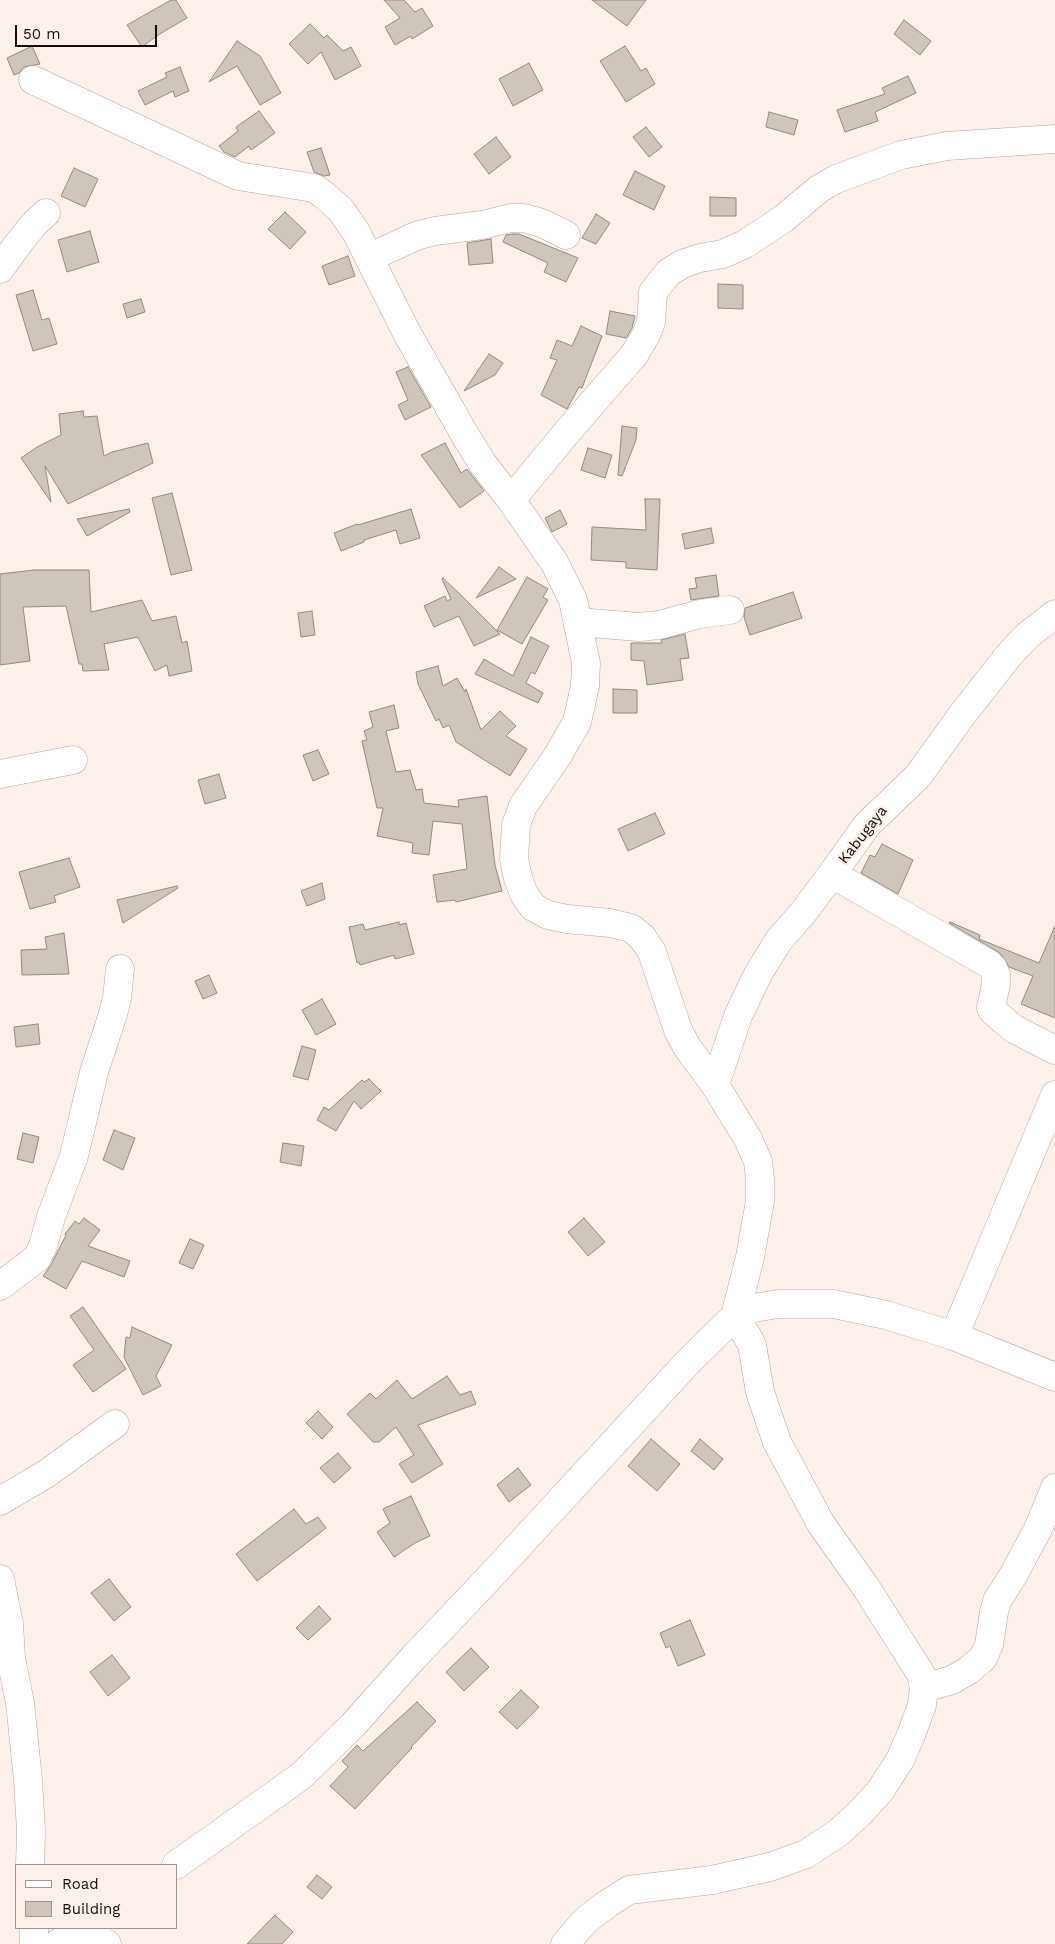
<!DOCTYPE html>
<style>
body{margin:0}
#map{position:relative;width:1055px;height:1944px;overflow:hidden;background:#fdefe9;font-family:"Work Sans",sans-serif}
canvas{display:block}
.legend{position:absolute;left:15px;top:1864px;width:162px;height:65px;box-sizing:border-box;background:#fdefe9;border:1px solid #a09591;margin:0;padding:6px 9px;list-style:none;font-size:15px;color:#140f0d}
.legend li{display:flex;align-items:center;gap:10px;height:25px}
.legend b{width:25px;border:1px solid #a09591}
.scale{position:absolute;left:15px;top:25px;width:142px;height:22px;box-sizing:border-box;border:2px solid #140f0d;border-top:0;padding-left:6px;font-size:15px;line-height:18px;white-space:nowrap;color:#140f0d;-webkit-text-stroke:4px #fdefe9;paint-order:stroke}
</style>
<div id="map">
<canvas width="1055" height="1944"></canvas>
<ul class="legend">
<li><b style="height:6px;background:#fff"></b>Road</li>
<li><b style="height:14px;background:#cec5bb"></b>Building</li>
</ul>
<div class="scale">50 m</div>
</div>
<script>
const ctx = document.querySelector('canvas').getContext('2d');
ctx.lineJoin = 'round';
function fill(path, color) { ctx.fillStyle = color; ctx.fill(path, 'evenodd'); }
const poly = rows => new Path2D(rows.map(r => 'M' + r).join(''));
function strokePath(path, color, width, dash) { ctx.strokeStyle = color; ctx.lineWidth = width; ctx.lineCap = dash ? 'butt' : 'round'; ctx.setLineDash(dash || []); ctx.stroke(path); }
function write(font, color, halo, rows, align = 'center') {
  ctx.font = font + ' "Work Sans",sans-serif'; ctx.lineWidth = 5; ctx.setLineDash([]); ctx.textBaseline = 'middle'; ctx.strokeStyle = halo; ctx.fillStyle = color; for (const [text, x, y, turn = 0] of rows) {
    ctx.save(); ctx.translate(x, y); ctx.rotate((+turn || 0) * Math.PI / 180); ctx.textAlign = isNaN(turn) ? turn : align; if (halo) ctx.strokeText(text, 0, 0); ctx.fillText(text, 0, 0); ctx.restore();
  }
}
const building = poly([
 [171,0,176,0,187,18,158,35,142,47,127,25,171,0],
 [384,0,404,0,415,12,422,8,433,26,412,39,411,36,395,45,385,27,400,18,384,0],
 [592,0,646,0,627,26,592,0],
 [904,20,931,41,920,55,894,34,904,20],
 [310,24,324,38,327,35,343,51,351,47,361,66,335,80,321,52,308,64,289,44,310,24],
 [237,41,260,56,281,93,260,105,237,66,209,82,237,41],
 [32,46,40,64,24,67,19,73,14,75,7,58,32,46],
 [625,46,641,71,646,68,655,84,626,102,600,61,625,46],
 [529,63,543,90,513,106,499,79,529,63],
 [180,67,189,91,175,97,173,91,145,105,138,91,167,77,165,73,180,67],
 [908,76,916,93,875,112,878,121,845,132,837,110,885,94,882,88,908,76],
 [259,111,275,133,251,150,249,146,235,157,224,152,219,146,238,131,236,127,259,111],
 [769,112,798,120,794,135,766,127,769,112],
 [646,127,662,147,649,157,633,137,646,127],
 [496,137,511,157,489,174,474,154,496,137],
 [321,148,330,175,324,176,314,172,307,152,321,148],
 [74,168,98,179,85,207,61,196,74,168],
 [635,171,665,186,654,210,623,195,635,171],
 [710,197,736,198,736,216,710,216,710,197],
 [285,212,306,232,290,249,268,229,285,212],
 [596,214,610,223,596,244,582,238,596,214],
 [90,231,99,262,67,272,58,240,90,231],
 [513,234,519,234,578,258,566,282,544,272,548,263,503,242,506,235,513,234],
 [491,239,493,263,469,265,467,243,491,239],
 [348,256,355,276,329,285,322,266,348,256],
 [718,284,743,285,743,309,718,308,718,284],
 [33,290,42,320,49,318,57,344,33,351,16,295,33,290],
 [141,299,145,312,127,318,123,304,141,299],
 [610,311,635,316,632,328,626,338,606,334,610,311],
 [581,326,602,336,582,388,579,387,567,409,541,395,557,360,550,358,557,340,572,346,581,326],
 [489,354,503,363,495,375,464,391,489,354],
 [408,367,431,407,405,420,398,405,408,400,396,372,408,367],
 [83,411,84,417,97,416,104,456,112,452,148,443,153,463,68,504,45,466,51,502,21,458,37,447,61,435,59,414,83,411],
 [622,426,637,428,636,440,622,476,618,475,622,426],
 [445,443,461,473,467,469,484,491,460,508,421,455,445,443],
 [588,448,612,455,605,478,581,470,588,448],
 [172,493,192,570,171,575,152,498,172,493],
 [645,499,660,499,657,570,626,568,626,562,591,560,592,527,646,530,645,499],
 [129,509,130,512,87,536,77,519,129,509],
 [411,509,420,538,400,544,396,530,364,540,364,542,341,551,334,533,357,524,358,525,411,509],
 [560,510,567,524,552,532,545,518,560,510],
 [711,528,714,543,685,549,682,534,711,528],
 [499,567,516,579,476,598,499,567],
 [34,570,89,570,91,612,142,600,152,621,176,616,182,643,187,641,192,671,169,676,167,665,155,671,138,637,104,644,109,670,83,671,82,664,79,664,66,606,23,607,30,661,0,665,0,574,34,570],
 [716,575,719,596,691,600,689,589,697,588,695,578,716,575],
 [527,577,548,589,543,597,548,600,522,644,497,630,527,577],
 [443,578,466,600,500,634,474,646,459,616,434,627,424,606,445,596,447,601,451,599,442,579,443,578],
 [793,592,802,618,750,635,744,617,745,608,793,592],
 [312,611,315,635,301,637,298,613,312,611],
 [685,634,689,658,680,659,683,680,647,685,644,661,631,660,631,643,662,643,661,640,685,634],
 [531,637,549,646,535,674,531,672,526,683,543,693,538,703,475,674,484,659,513,676,531,637],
 [438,666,443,686,457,678,465,692,466,689,481,730,500,711,516,726,506,736,527,749,510,776,456,742,449,725,443,728,439,719,436,721,418,684,416,672,438,666],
 [613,689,637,690,637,713,613,713,613,689],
 [394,705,399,728,386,731,396,772,410,770,416,790,422,789,424,803,459,807,458,800,487,796,495,865,502,891,456,902,455,900,437,902,433,875,467,869,462,824,433,821,429,855,412,853,413,843,377,836,383,808,377,808,362,741,367,740,364,731,373,727,369,712,394,705],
 [318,750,329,774,313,781,303,755,318,750],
 [219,774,226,798,205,804,198,780,219,774],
 [655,813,665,834,628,851,618,829,655,813],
 [882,844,913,860,898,894,861,873,870,855,875,857,882,844],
 [69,858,80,887,54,896,56,902,30,909,19,872,69,858],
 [322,883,325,899,307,906,301,891,322,883],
 [177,886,178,888,123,923,117,900,177,886],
 [399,922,399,925,406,923,414,954,395,959,394,955,360,965,359,962,357,963,349,927,363,924,365,930,399,922],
 [950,922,980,935,979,939,1039,963,1055,926,1055,1018,1021,1004,1033,976,1009,967,1000,953,949,923,950,922],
 [64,933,69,974,22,975,21,950,47,949,45,937,64,933],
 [209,975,217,993,203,999,195,981,209,975],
 [322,999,336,1024,316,1035,302,1010,322,999],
 [38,1024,40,1044,16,1047,14,1027,38,1024],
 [302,1046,316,1050,308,1080,293,1076,302,1046],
 [369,1079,381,1091,361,1109,354,1101,336,1131,317,1120,324,1107,329,1110,362,1080,364,1082,369,1079],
 [114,1130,135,1138,123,1170,103,1160,114,1130],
 [23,1133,39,1137,33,1163,17,1159,23,1133],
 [283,1143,304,1146,301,1166,280,1162,283,1143],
 [84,1218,100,1230,88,1246,130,1261,124,1277,82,1261,66,1289,43,1276,51,1265,66,1235,65,1234,75,1221,79,1224,84,1218],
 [584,1218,605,1242,588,1256,568,1232,584,1218],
 [190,1239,204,1245,193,1269,179,1263,190,1239],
 [83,1307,126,1369,93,1392,73,1365,94,1350,70,1316,83,1307],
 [132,1327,172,1345,156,1376,161,1386,143,1395,124,1357,126,1337,130,1338,132,1327],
 [447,1376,460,1395,471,1391,476,1404,418,1425,443,1464,412,1483,399,1464,414,1455,396,1427,379,1442,373,1442,347,1414,370,1393,376,1399,397,1380,412,1399,447,1376],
 [318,1411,333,1427,322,1439,306,1423,318,1411],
 [651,1439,680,1464,657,1491,628,1466,651,1439],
 [700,1439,723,1459,714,1470,691,1451,700,1439],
 [338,1453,351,1468,334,1483,320,1468,338,1453],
 [518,1468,531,1485,509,1502,497,1485,518,1468],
 [411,1496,430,1536,415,1543,394,1557,377,1532,390,1523,383,1509,411,1496],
 [294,1509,306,1524,318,1517,326,1528,257,1581,236,1554,294,1509],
 [109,1579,131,1607,114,1621,91,1593,109,1579],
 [319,1606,331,1619,308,1640,296,1628,319,1606],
 [690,1620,705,1655,678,1666,670,1646,666,1648,660,1633,690,1620],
 [471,1648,489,1667,464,1691,446,1672,471,1648],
 [112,1655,130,1678,108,1696,90,1672,112,1655],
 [521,1690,539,1707,517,1729,499,1712,521,1690],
 [417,1702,436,1721,411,1747,412,1748,355,1809,330,1786,348,1767,342,1761,357,1745,363,1751,417,1702],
 [317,1875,332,1887,322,1899,307,1887,317,1875],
 [275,1915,293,1932,282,1944,247,1944,275,1915]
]);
fill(building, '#cec5bb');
strokePath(building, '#938b81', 1);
const minor = poly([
 [33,80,238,176,314,188,324,195,341,210,356,232,408,335,465,435,483,464,511,500,554,562,573,600,586,663,585,686,577,722,558,755,523,806,516,825,514,859,518,878,524,894,533,907,548,915,567,919,610,923,631,928,642,937,652,952,678,1030,687,1047,715,1085,748,1139,758,1161,760,1179,760,1201,750,1257,735,1316],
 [369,258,416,236,435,231,482,225,511,218,524,218,542,223,566,235],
 [0,269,18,244,35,223,46,213],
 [511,500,568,431,634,355,646,335,651,322,653,292,668,273,682,264,700,258,723,254,745,244,783,219,819,189,836,179,901,155,947,146,1055,139],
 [578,622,639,627,659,625,700,614,730,610],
 [0,774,73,760],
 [832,874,989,964,993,968,996,975,996,984,991,1008,994,1012,1014,1029,1055,1050],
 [715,1085,738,1016,758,974,779,940,802,914,832,874,867,825,918,776,962,715,1009,655,1028,635,1055,614],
 [0,1286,37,1258,43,1246,51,1217,74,1156,94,1072,113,1014,117,998,120,969],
 [954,1336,1055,1095],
 [0,1501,46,1474,115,1424],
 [0,1579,9,1624,11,1658,20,1703,28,1780,31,1831,30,1865],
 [924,1688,952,1680,969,1670,983,1658,989,1645,994,1612,997,1601,1014,1574,1038,1529,1055,1488],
 [176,1865,301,1776,353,1725,414,1657,489,1578,689,1361,735,1316,754,1308,778,1304,833,1304,848,1307,886,1315,954,1336,1055,1377],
 [81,1928,107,1944],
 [34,1944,34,1928],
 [57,1944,82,1928],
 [565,1944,586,1920,607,1904,629,1890,712,1880,770,1867,806,1854,838,1833,859,1814,880,1791,900,1760,911,1735,922,1705,924,1688,921,1674,865,1586,821,1524,777,1442,760,1392,752,1345,746,1334,733,1318]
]);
strokePath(minor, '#b3a5a0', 29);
strokePath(minor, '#fff', 28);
write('15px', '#140f0d', '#fdefe9', [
 ["Kabugaya",863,835,-52]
]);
</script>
